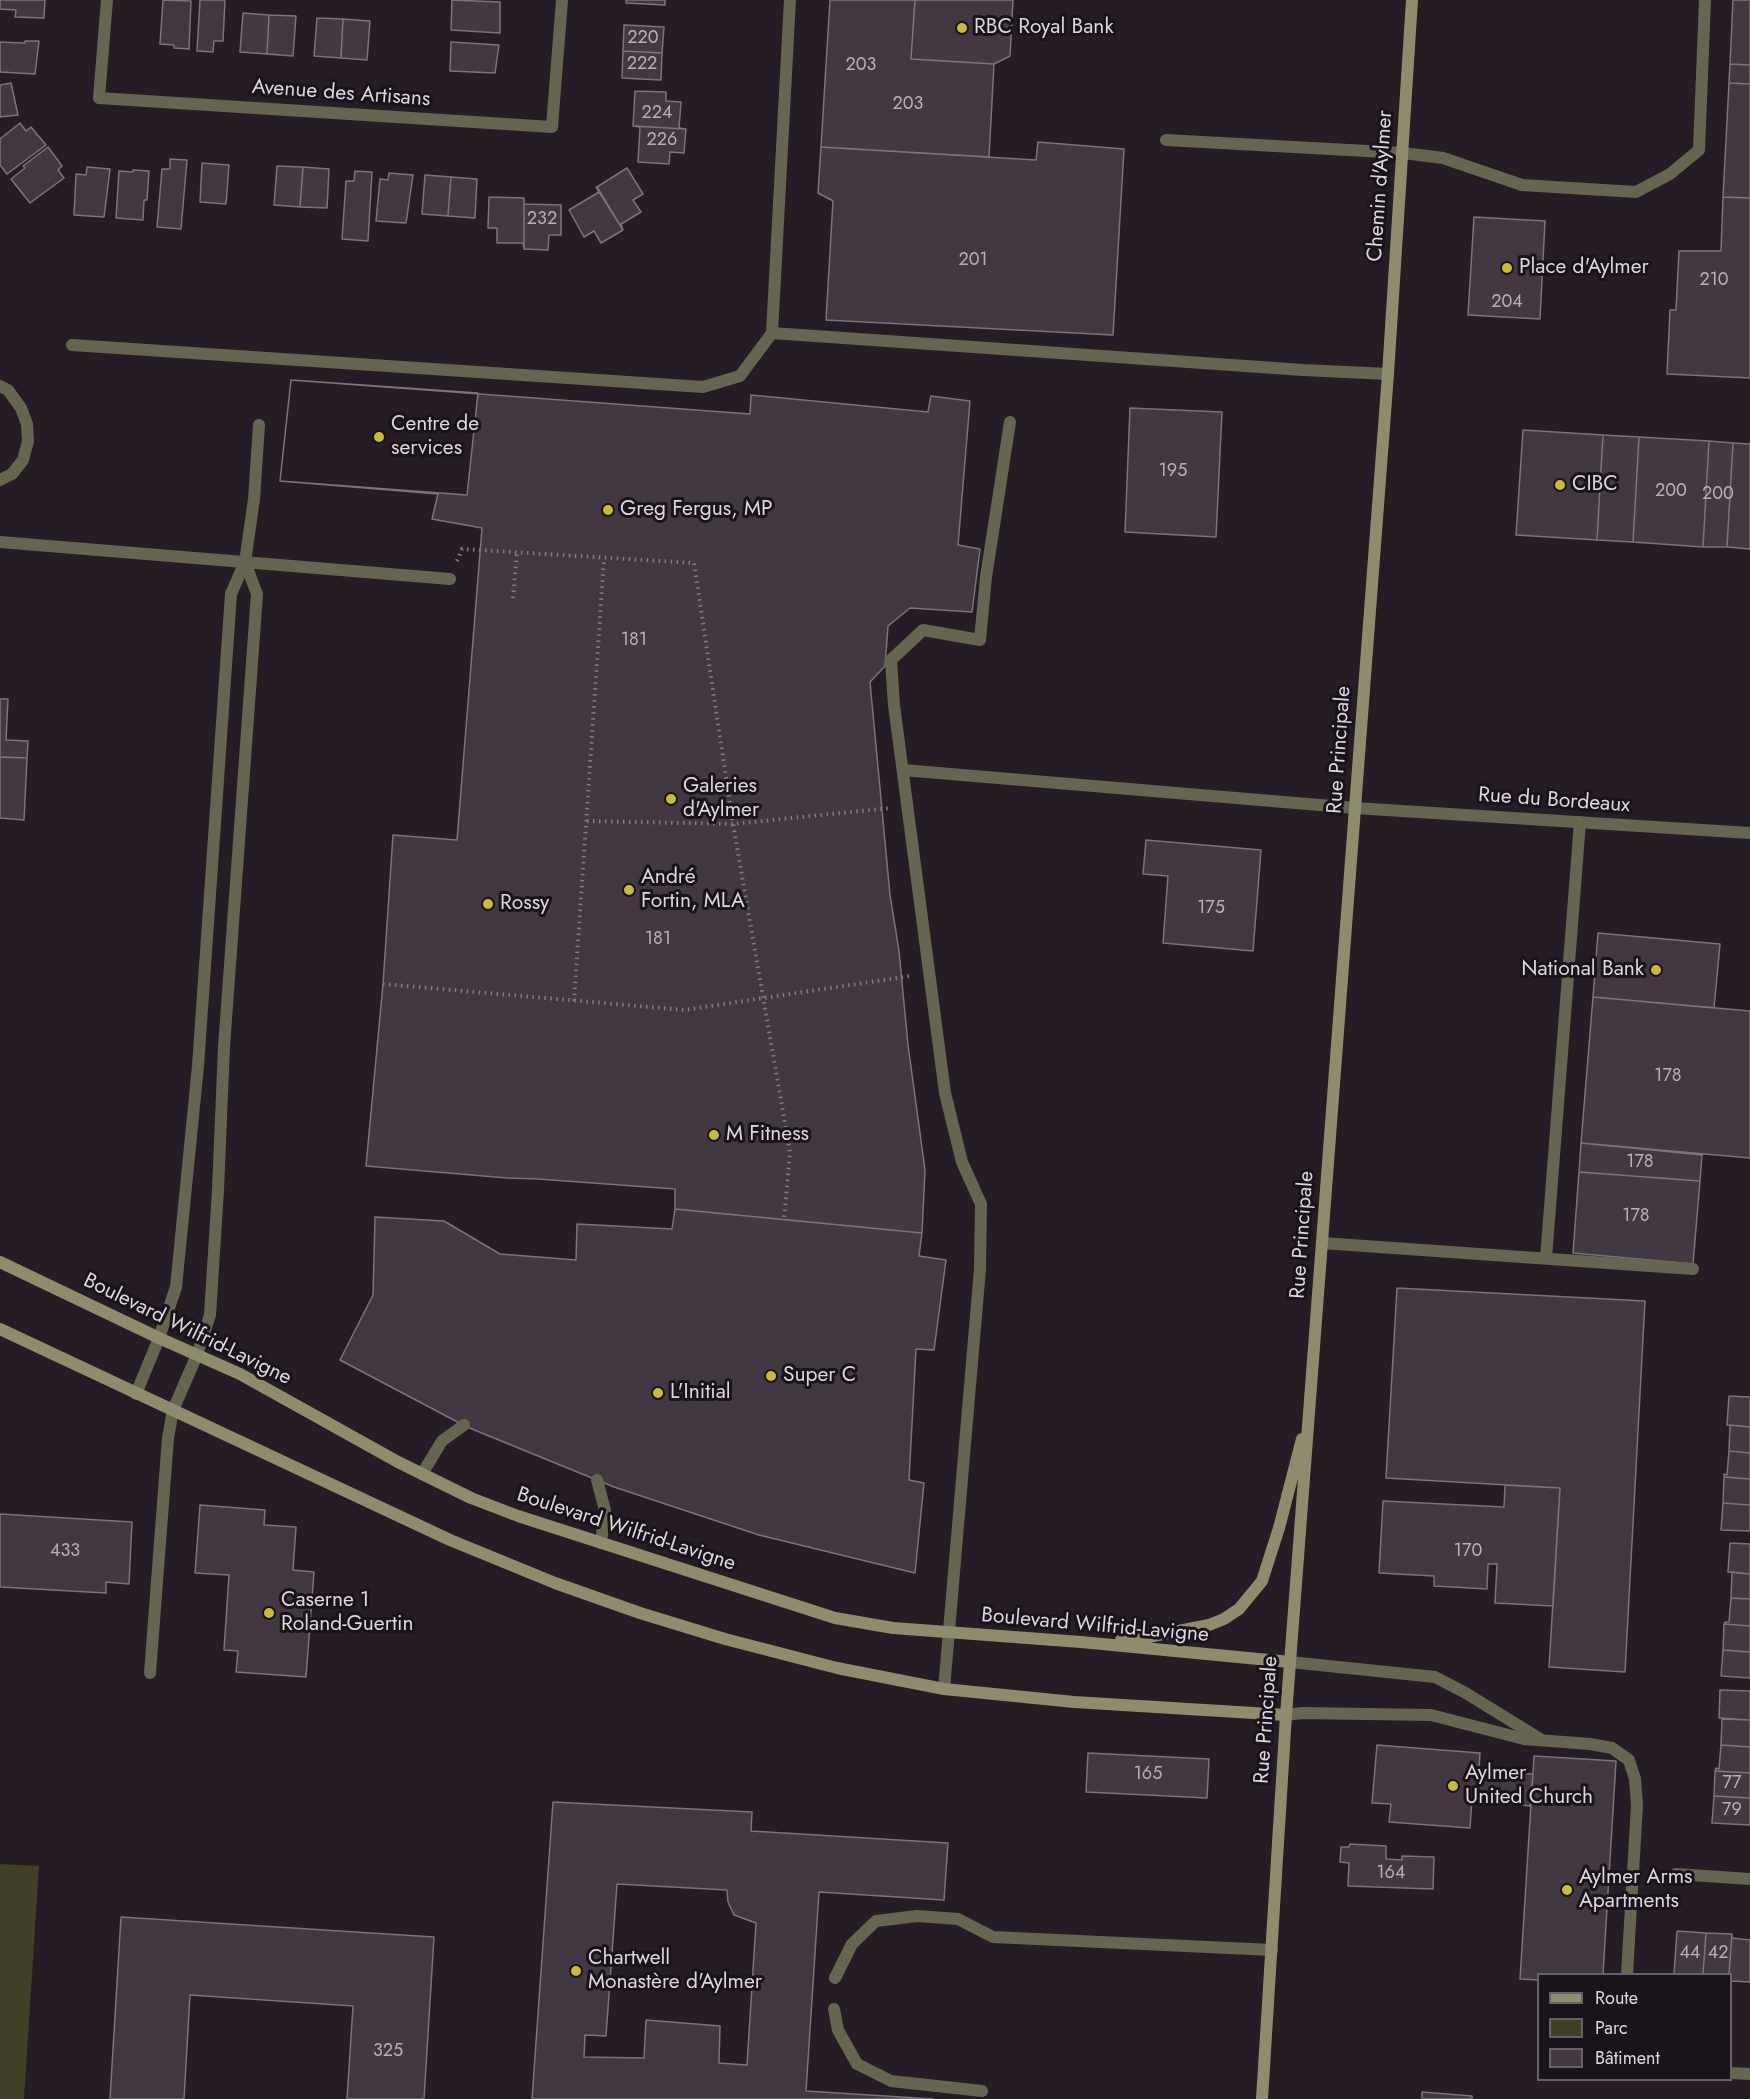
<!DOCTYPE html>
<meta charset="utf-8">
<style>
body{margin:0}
#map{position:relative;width:1750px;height:2099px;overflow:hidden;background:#251c25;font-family:Jost,sans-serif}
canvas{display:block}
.legend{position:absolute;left:1537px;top:1973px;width:195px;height:108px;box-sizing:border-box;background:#1b131b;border:2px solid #696169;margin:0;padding:8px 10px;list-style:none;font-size:18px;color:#ddd7dd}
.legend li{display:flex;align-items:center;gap:12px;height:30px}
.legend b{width:30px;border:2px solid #696169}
</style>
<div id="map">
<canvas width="1750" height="2099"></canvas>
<ul class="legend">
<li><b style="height:8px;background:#8e8c6d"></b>Route</li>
<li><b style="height:16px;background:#413f25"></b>Parc</li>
<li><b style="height:16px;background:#423842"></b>Bâtiment</li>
</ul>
</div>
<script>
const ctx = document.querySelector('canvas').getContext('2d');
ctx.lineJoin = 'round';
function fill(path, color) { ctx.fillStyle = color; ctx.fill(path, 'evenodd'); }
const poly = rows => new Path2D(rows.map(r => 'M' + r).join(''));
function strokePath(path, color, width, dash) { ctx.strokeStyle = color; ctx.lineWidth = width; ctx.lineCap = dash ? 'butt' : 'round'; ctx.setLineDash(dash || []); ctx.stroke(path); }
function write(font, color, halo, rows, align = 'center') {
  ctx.font = font + ' Jost,sans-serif'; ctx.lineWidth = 6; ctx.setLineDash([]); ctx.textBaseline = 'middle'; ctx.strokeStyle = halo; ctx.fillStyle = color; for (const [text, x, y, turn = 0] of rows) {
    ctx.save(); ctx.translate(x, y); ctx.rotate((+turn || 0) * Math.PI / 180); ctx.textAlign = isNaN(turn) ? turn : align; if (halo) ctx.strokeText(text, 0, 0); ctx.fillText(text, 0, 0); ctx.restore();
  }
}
fill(poly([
 [0,1864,39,1866,24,2099,0,2099]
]), '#413f25');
const building = poly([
 [0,0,45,0,44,18,15,17,16,10,0,9,0,0],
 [163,0,191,1,189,49,174,48,174,45,160,44,163,0],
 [200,0,225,0,223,41,214,41,213,52,197,51,200,0],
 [452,0,500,2,500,33,451,30,452,0],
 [626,0,665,0,665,5,626,3,626,0],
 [830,0,915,0,911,59,994,64,989,157,821,147,830,0],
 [915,0,1013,0,1010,56,994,64,911,59,915,0],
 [1733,0,1750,0,1750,65,1730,64,1733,0],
 [243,13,269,15,267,54,240,52,243,13],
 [269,15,296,16,293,56,267,54,269,15],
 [317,18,343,19,341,58,314,56,317,18],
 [343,19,370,21,367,60,341,58,343,19],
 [624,25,664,27,662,53,623,51,624,25],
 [25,41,39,41,35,74,0,72,0,42,25,43,25,41],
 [451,42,499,45,495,73,450,71,451,42],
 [623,51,662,53,661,80,622,78,623,51],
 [1730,64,1750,65,1750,84,1729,83,1730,64],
 [11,83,18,115,0,117,0,85,11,83],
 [1729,83,1750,84,1750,198,1723,197,1729,83],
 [635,91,666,92,666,101,681,102,679,128,686,129,633,126,635,91],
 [20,123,26,131,31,127,46,145,7,174,0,165,0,139,20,123],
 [633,126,686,129,684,153,670,152,669,164,638,162,640,127,633,126],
 [1038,142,1124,149,1113,335,826,320,833,201,818,193,821,147,1036,160,1038,142],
 [48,147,62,166,58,170,64,178,30,203,11,179,25,168,23,166,48,147],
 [170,159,187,160,181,229,157,227,162,169,170,169,170,159],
 [202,163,229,165,226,204,200,202,202,163],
 [277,166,303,167,300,207,274,205,277,166],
 [87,167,110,169,104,217,74,215,76,174,86,175,87,167],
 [303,167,329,169,327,208,300,207,303,167],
 [627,168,643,194,633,200,641,212,621,224,623,230,597,187,627,168],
 [133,170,149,171,147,200,144,200,143,220,116,218,119,171,133,172,133,170],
 [355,171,372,172,368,241,342,239,346,181,354,181,355,171],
 [389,173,413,175,406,223,376,221,380,179,388,180,389,173],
 [425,175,451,177,448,216,422,214,425,175],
 [451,177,477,179,475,218,448,216,451,177],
 [596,187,623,230,601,243,594,231,584,237,569,210,599,192,596,187],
 [489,197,524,198,524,249,523,243,497,243,497,228,488,228,489,197],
 [1723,197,1750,198,1750,378,1667,374,1670,310,1676,310,1679,251,1721,251,1723,197],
 [524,204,561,205,561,235,549,235,548,250,524,249,524,204],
 [1474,217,1545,221,1540,319,1468,315,1474,217],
 [291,380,750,414,751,395,928,412,931,396,970,401,958,545,980,549,972,612,910,608,888,626,885,666,870,682,890,895,899,951,908,1045,925,1170,922,1233,675,1209,675,1189,538,1179,507,1178,366,1166,383,984,393,835,457,840,482,528,432,519,438,494,280,481,291,380],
 [291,380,478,393,467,495,280,481,291,380],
 [1130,408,1222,412,1216,537,1125,532,1130,408],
 [1523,430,1603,435,1597,540,1516,535,1523,430],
 [1603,435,1639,437,1633,542,1597,540,1603,435],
 [1639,437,1709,441,1703,547,1633,542,1639,437],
 [1709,441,1733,443,1727,547,1703,547,1709,441],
 [1733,443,1750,444,1750,549,1727,547,1733,443],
 [0,699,8,699,6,740,28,741,27,758,0,757,0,699],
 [0,757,27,758,24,820,0,818,0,757],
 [1146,840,1261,850,1253,951,1163,943,1168,876,1143,874,1146,840],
 [1598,933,1720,944,1714,1008,1593,997,1598,933],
 [1593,997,1750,1011,1750,1158,1581,1143,1593,997],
 [1581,1143,1702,1155,1700,1181,1579,1172,1581,1143],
 [1579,1172,1700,1181,1693,1264,1573,1253,1579,1172],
 [675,1209,922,1233,919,1256,946,1260,934,1350,916,1349,909,1480,924,1483,915,1573,759,1535,614,1487,467,1427,340,1360,373,1295,375,1217,444,1221,500,1254,576,1260,577,1224,672,1229,675,1209],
 [1397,1288,1645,1301,1625,1672,1549,1667,1560,1488,1386,1478,1397,1288],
 [1729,1396,1750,1397,1750,1427,1727,1425,1729,1396],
 [1730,1425,1750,1427,1750,1453,1729,1451,1730,1425],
 [1729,1451,1750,1453,1750,1479,1724,1477,1724,1474,1727,1475,1729,1451],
 [1724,1477,1750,1479,1750,1505,1723,1503,1724,1477],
 [1505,1485,1560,1488,1553,1606,1495,1603,1497,1564,1488,1564,1487,1589,1434,1586,1434,1576,1379,1573,1383,1501,1504,1507,1505,1485],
 [1723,1503,1750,1505,1750,1531,1721,1530,1723,1503],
 [200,1505,265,1510,264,1525,296,1527,293,1570,314,1572,306,1677,236,1672,238,1651,224,1650,229,1575,195,1573,200,1505],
 [0,1514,132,1522,129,1584,106,1582,106,1593,0,1587,0,1514],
 [1730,1543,1750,1544,1750,1574,1728,1572,1730,1543],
 [1732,1572,1750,1574,1750,1599,1731,1598,1732,1572],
 [1731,1598,1750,1599,1750,1626,1724,1624,1725,1622,1729,1622,1731,1598],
 [1724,1624,1750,1626,1750,1652,1723,1650,1724,1624],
 [1723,1650,1750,1652,1750,1678,1721,1676,1723,1650],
 [1720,1690,1750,1691,1750,1720,1719,1718,1720,1690],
 [1722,1719,1750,1720,1750,1747,1721,1745,1722,1719],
 [1377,1745,1480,1753,1479,1770,1533,1774,1530,1806,1472,1799,1470,1828,1389,1822,1391,1804,1372,1803,1377,1745],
 [1721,1745,1750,1747,1750,1773,1715,1771,1716,1768,1719,1769,1721,1745],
 [1088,1753,1209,1759,1207,1798,1086,1792,1088,1753],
 [1534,1756,1616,1761,1603,1974,1538,1974,1538,1980,1520,1979,1534,1756],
 [1715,1771,1750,1773,1750,1798,1714,1796,1715,1771],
 [1714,1796,1750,1798,1750,1825,1712,1823,1714,1796],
 [553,1802,752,1812,751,1831,948,1843,944,1900,819,1892,806,2091,933,2099,532,2099,553,1802],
 [617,1884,727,1890,728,1902,734,1915,756,1923,747,2065,719,2063,720,2026,646,2020,644,2058,584,2057,585,2035,606,2036,617,1884],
 [1350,1844,1386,1846,1386,1859,1402,1860,1402,1856,1434,1857,1433,1889,1348,1886,1349,1863,1340,1862,1341,1847,1349,1847,1350,1844],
 [121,1917,434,1937,424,2099,347,2099,353,2006,190,1995,184,2099,110,2099,121,1917],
 [1677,1931,1706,1933,1703,1974,1674,1974,1677,1931],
 [1706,1933,1732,1934,1729,1974,1703,1974,1706,1933],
 [1732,1934,1732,1938,1750,1940,1750,1982,1730,1981,1729,1974,1732,1934],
 [1422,2092,1472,2096,1472,2099,1422,2099,1422,2092]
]);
fill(building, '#423842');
strokePath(building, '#7d727e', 1.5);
strokePath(poly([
 [457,561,462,549,694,563,733,824,790,1152,784,1220],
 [513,598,517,552],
 [587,821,733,824,890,808],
 [383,984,684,1010,910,976],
 [574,1001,604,559]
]), '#837b83', 4, [1.5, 4.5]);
strokePath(poly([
 [1166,140,1403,153,1443,158,1522,185,1636,192,1670,174,1699,150,1705,0],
 [772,333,1303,370,1388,374],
 [72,345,703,387,740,376,772,333,790,0],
 [0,386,8,390,21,408,27,424,28,441,23,460,12,474,0,480],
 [0,542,450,579],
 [903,770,1355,808],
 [1322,1243,1693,1269],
 [1546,1258,1580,822],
 [136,1394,159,1338,176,1287,198,1066,231,594,245,562,254,499,259,425],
 [422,1474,442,1441,464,1425],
 [597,1480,605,1510,601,1543],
 [1290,1662,1435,1677,1464,1692,1542,1740],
 [150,1673,168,1438,173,1410,197,1355,210,1315,218,1190,224,1047,257,594,245,562],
 [944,1689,980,1269,981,1204,962,1162,945,1093,894,705,891,660,923,630,980,640,986,577,1010,422],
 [1286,1715,1302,1713,1431,1715,1524,1739,1590,1744,1612,1748,1629,1760,1635,1779,1637,1805,1627,1974],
 [835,1978,852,1944,876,1921,917,1916,958,1919,993,1937,1272,1950],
 [834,2009,838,2030,857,2064,891,2081,982,2091],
 [1730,2073,1750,2074]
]), '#666551', 12);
strokePath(poly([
 [107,0,99,98,552,127,562,0],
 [1355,808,1750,833],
 [1676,1874,1750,1879]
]), '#666551', 12);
strokePath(poly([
 [0,1262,159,1338,240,1374,398,1462,471,1498,518,1516,835,1618,893,1628,1081,1642,1290,1662],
 [0,1329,450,1540,555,1583,640,1613,725,1639,837,1668,944,1689,1074,1702,1286,1715],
 [1121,1640,1143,1638,1209,1625,1224,1619,1239,1609,1262,1581,1279,1528,1302,1439],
 [1262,2099,1286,1715,1388,374,1412,0]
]), '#8e8c6d', 12);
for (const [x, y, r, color] of [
 [962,28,6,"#c6bc3c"],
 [1507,268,6,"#c6bc3c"],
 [379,437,6,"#c6bc3c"],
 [1560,485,6,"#c6bc3c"],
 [608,510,6,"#c6bc3c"],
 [671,799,6,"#c6bc3c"],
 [629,890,6,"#c6bc3c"],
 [488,904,6,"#c6bc3c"],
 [1656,970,6,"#c6bc3c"],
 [714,1135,6,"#c6bc3c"],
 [771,1376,6,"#c6bc3c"],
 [658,1393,6,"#c6bc3c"],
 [269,1613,6,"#c6bc3c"],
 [1453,1786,6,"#c6bc3c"],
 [1567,1890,6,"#c6bc3c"],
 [576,1971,6,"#c6bc3c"]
]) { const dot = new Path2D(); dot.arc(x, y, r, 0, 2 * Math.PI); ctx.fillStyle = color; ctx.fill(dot); strokePath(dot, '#1b131b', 2); }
write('18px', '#b6afb6', null, [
 ["220",643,39],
 ["222",642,65],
 ["203",861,66],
 ["203",908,105],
 ["224",657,114],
 ["226",662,141],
 ["232",542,220],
 ["201",973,261],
 ["210",1714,281],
 ["204",1507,303],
 ["195",1173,472],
 ["200",1671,492],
 ["200",1718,495],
 ["181",634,641],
 ["175",1211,909],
 ["181",658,940],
 ["178",1668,1077],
 ["178",1640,1163],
 ["178",1636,1217],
 ["433",65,1552],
 ["170",1468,1552],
 ["165",1148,1775],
 ["77",1732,1784],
 ["79",1732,1811],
 ["164",1391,1874],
 ["44",1690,1954],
 ["42",1718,1954],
 ["325",388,2052]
]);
write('21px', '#ddd7dd', '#1b131b', [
 ["RBC Royal Bank",974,28],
 ["Place d'Aylmer",1519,268],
 ["Centre de",391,425],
 ["services",391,449],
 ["CIBC",1572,485],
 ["Greg Fergus, MP",620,510],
 ["Galeries",683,787],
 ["d'Aylmer",683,811],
 ["André",641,878],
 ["Fortin, MLA",641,902],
 ["Rossy",500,904],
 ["National Bank",1644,970,"right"],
 ["M Fitness",726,1135],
 ["Super C",783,1376],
 ["L'Initial",670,1393],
 ["Caserne 1",281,1601],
 ["Roland-Guertin",281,1625],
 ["Aylmer",1465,1774],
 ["United Church",1465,1798],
 ["Aylmer Arms",1579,1878],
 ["Apartments",1579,1902],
 ["Chartwell",588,1959],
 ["Monastère d'Aylmer",588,1983]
], 'left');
write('21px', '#ddd7dd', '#1b131b', [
 ["Avenue des Artisans",341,94,4],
 ["Chemin d'Aylmer",1381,186,-86],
 ["Rue Principale",1340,750,-86],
 ["Rue du Bordeaux",1554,801,4],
 ["Rue Principale",1303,1235,-86],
 ["Boulevard Wilfrid-Lavigne",187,1330,26],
 ["Boulevard Wilfrid-Lavigne",626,1530,18],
 ["Boulevard Wilfrid-Lavigne",1095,1626,5],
 ["Rue Principale",1267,1720,-86]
]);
</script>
